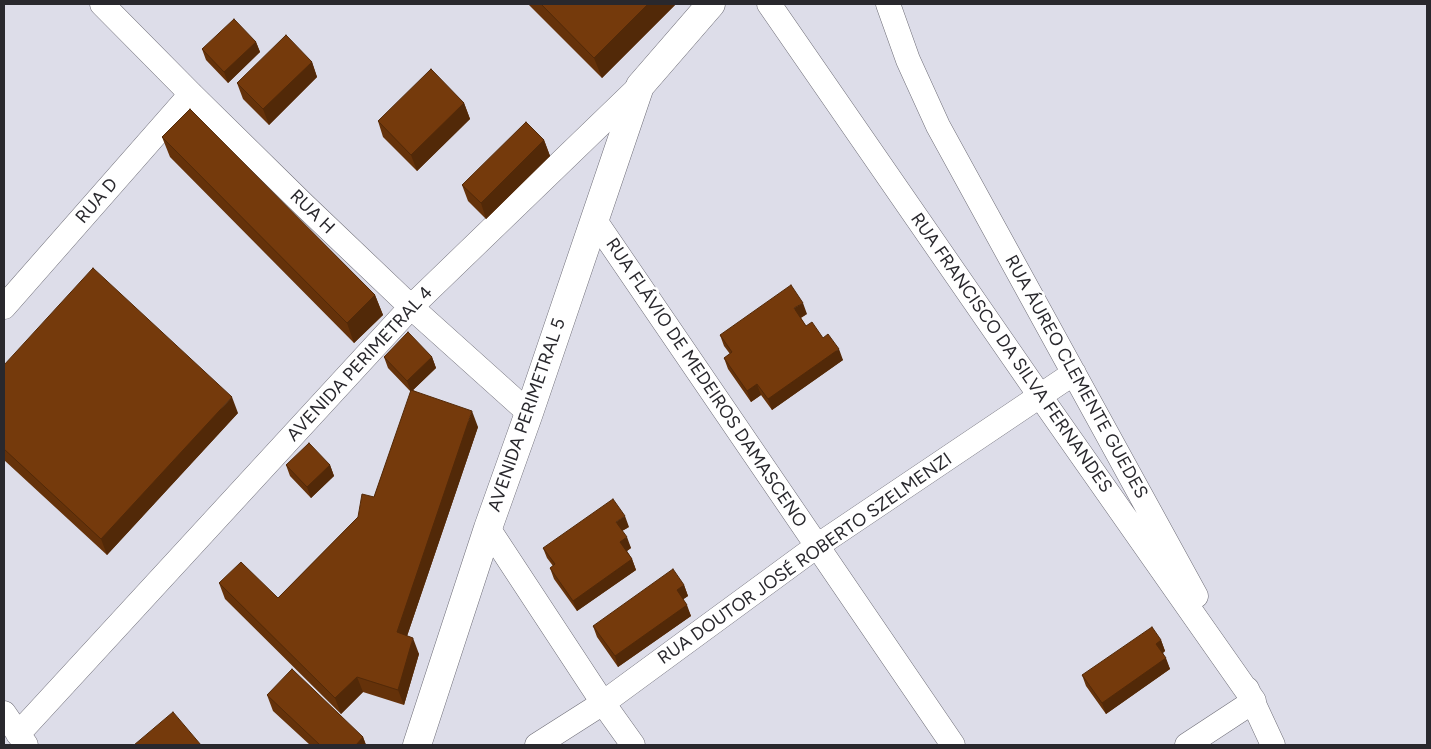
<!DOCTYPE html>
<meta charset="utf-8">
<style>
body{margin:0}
#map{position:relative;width:1431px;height:749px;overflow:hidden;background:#dddde9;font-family:Figtree,sans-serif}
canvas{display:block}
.frame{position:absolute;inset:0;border:5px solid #29282d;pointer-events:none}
</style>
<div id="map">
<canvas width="1431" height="749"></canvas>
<div class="frame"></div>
</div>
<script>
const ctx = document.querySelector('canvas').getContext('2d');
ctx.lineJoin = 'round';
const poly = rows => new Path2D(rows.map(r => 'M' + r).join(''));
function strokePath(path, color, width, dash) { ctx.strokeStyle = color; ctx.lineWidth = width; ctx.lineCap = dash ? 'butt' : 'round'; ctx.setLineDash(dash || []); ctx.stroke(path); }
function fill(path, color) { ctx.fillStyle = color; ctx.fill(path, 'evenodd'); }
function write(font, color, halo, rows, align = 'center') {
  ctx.font = font + ' Figtree,sans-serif'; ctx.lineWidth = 5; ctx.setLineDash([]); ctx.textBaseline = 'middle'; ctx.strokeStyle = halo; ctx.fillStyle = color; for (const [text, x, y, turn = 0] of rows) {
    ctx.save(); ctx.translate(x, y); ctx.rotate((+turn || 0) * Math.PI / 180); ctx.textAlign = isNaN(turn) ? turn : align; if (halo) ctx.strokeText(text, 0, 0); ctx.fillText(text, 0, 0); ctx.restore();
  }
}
const minor = poly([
 [102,4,191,94,304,205,411,307,529,413],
 [769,4,1040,396,1254,701,1187,745],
 [888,4,908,60,938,126,1196,596],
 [594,219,953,745],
 [4,307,191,94],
 [488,528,603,703,633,745],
 [1247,689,1273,745],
 [4,713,26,745],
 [18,734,411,307,640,86],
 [537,745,603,703,817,546,1074,373]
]);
const tertiary = poly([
 [417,745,488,528,529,413,640,86,711,4]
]);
strokePath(minor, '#6d6c76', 25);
strokePath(tertiary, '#6d6c76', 29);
strokePath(minor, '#fff', 24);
strokePath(tertiary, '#fff', 28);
fill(poly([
 [528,4,676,4,602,78],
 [256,42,260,52,228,83,206,60,202,49],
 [312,62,317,77,269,125,243,99,237,83],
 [464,103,470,119,417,171,383,137,378,121],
 [162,137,375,295,383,315,354,343,170,157],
 [544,140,550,156,486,219,468,201,462,185],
 [807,314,801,318,806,326,823,338,843,360,772,410,761,395,751,402,728,369,724,358,730,354,724,346,720,335],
 [384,357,432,357,436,368,413,390,478,427,407,636,419,654,404,705,363,692,341,714,225,599,219,583,278,598,358,517,374,497,411,392,388,368],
 [4,365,238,413,107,555,4,460],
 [286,465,330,465,334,476,311,498,290,476],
 [629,527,622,531,631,548,627,551,632,559,636,570,577,611,554,579,550,568,553,566,547,558,543,548],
 [684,585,688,596,683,599,691,616,618,667,597,637,593,626],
 [1161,640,1165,651,1163,653,1170,669,1106,714,1086,686,1082,675],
 [267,695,363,737,366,745,310,745,273,711]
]), '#65320a');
fill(poly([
 [648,4,676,4,602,78,594,58],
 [256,42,260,52,228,83,224,72],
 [312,62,317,77,269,125,263,109],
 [464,103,470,119,417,171,411,155],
 [544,140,550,156,486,219,481,203],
 [375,295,383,315,354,343,347,323],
 [803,303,807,314,798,319,794,308],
 [839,349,843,360,772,410,768,399],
 [432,357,436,368,411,392,407,381],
 [757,384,761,395,751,402,747,391],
 [232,397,238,413,107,555,101,539],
 [472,411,478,427,403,648,397,632],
 [330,465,334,476,311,498,307,487],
 [625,516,629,527,620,532,616,522],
 [627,537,631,548,624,553,620,542],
 [632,559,636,570,577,611,573,601],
 [684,585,688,596,681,601,677,590],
 [687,605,691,616,618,667,615,656],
 [413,638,419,654,404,705,398,690],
 [1161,640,1165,651,1160,655,1156,644],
 [1166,658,1170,669,1106,714,1102,703],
 [357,677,363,692,341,714,335,698],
 [363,737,366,745,356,745]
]), '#522908');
const building = poly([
 [541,4,648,4,594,58,541,4],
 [234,19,256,42,224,72,202,49,234,19],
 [286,35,312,62,263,109,237,83,286,35],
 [431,69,464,103,411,155,378,121,431,69],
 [190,109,375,295,347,323,162,137,190,109],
 [526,122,544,140,481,203,462,185,526,122],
 [93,268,232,397,101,539,4,449,4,365,93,268],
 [791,285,803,303,794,308,806,326,812,322,823,338,828,334,839,349,768,399,757,384,747,391,724,358,732,352,720,335,791,285],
 [408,332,432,357,407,381,384,357,408,332],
 [411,390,472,411,397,632,413,638,398,690,357,677,335,698,219,583,241,562,278,598,358,517,362,494,374,497,411,390],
 [309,443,330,465,307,487,286,465,309,443],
 [613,499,625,516,616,522,627,537,620,542,632,559,573,601,550,568,555,564,543,548,613,499],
 [673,569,684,585,677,590,687,605,615,656,593,626,673,569],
 [1152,627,1161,640,1156,644,1166,658,1102,703,1082,675,1152,627],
 [292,669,363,737,356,745,320,745,267,695,292,669],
 [173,712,201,745,134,745,173,712]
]);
fill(building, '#753a0c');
strokePath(building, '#522908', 1);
write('18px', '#29282d', '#fff', [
 ["RUA D",97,201,-49],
 ["RUA H",312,212,44],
 ["RUA FRANCISCO DA SILVA FERNANDES",1011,353,55],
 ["AVENIDA PERIMETRAL 4",360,364,-47],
 ["RUA ÁUREO CLEMENTE GUEDES",1076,377,61],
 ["RUA FLÁVIO DE MEDEIROS DAMASCENO",706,383,56],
 ["AVENIDA PERIMETRAL 5",527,415,-71],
 ["RUA DOUTOR JOSÉ ROBERTO SZELMENZI",805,559,-35]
]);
</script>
